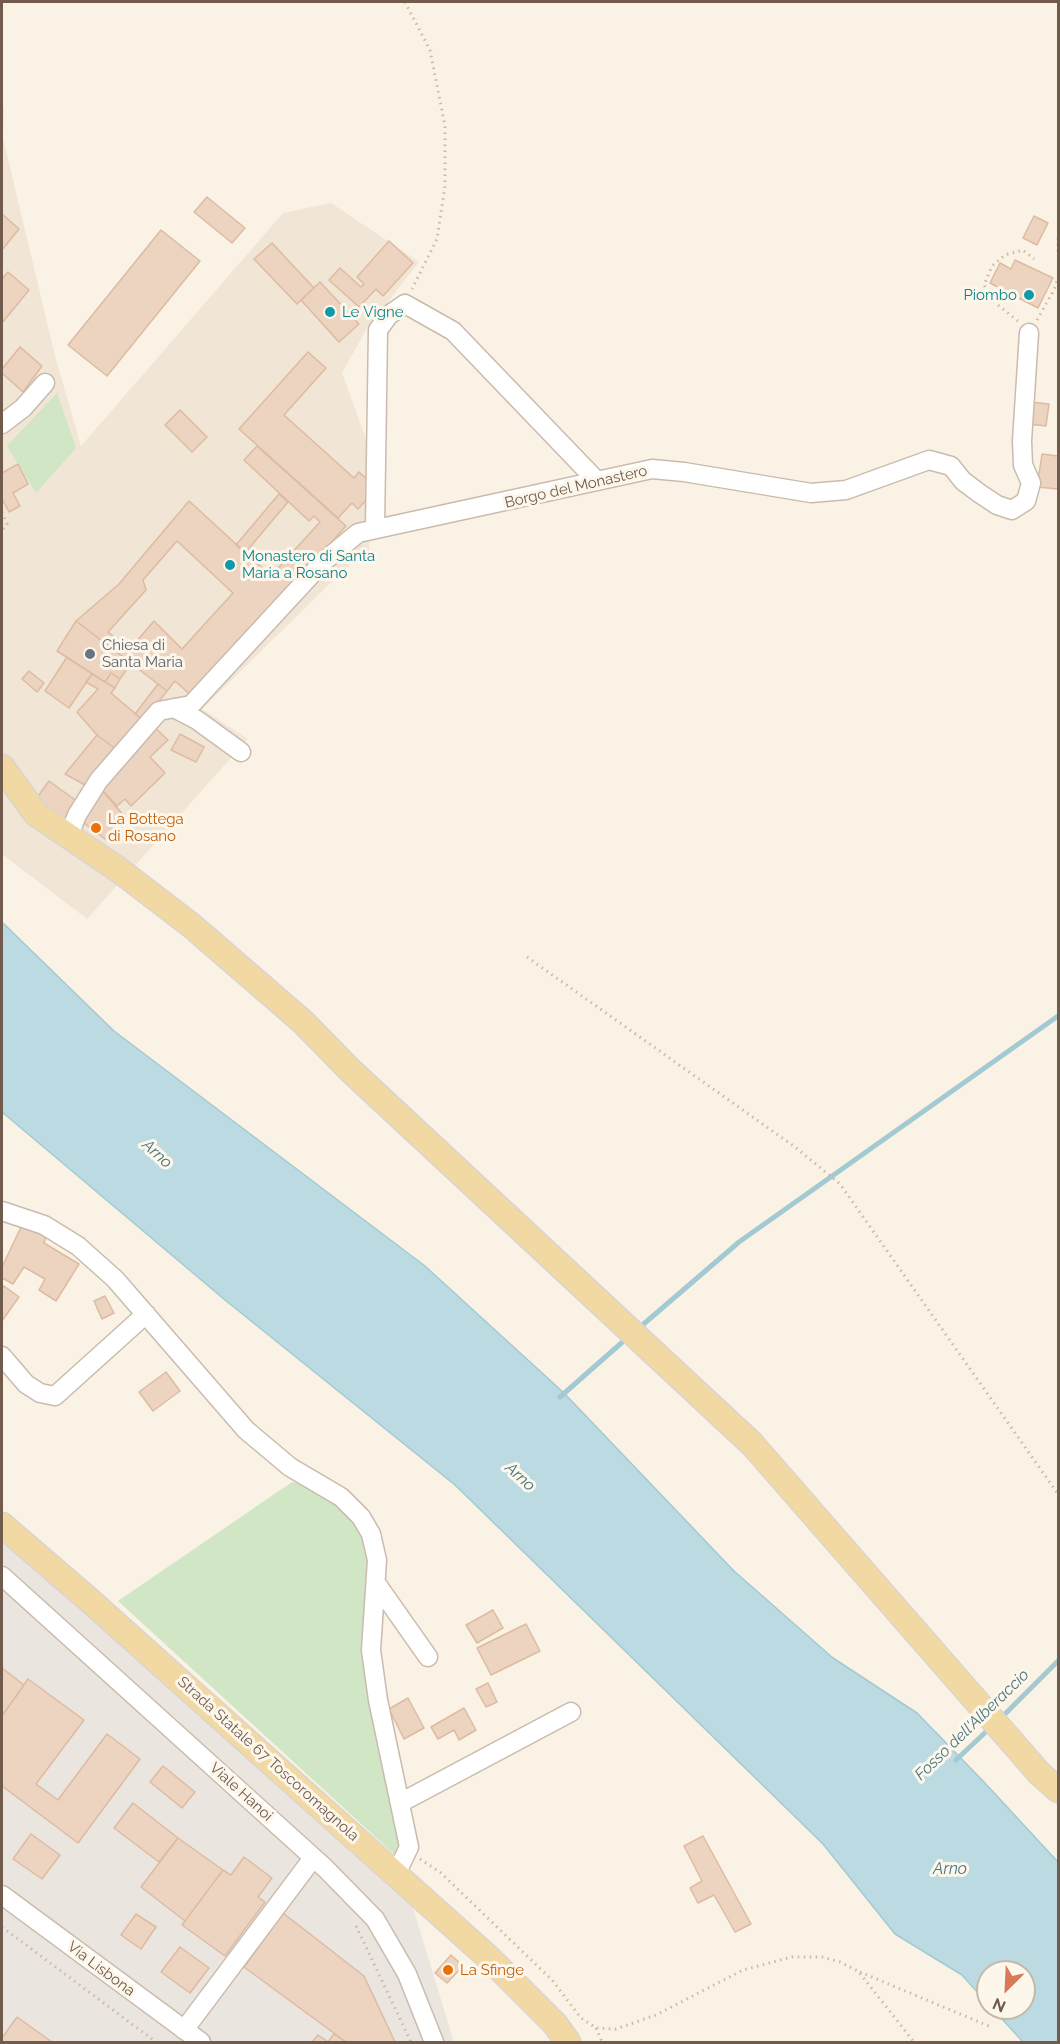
<!DOCTYPE html>
<style>
body{margin:0}
#map{position:relative;width:1060px;height:2044px;overflow:hidden;background:#faf3e5;font-family:Raleway,sans-serif}
canvas{display:block}
.frame{position:absolute;inset:0;border:3px solid #705b4d;pointer-events:none}
.north{position:absolute;left:976px;top:1960px;width:60px;height:60px;box-sizing:border-box;background:#fdf7eb;border:2px solid #c5b9ac;border-radius:50%;rotate:204deg;font-size:16px;font-weight:700;line-height:24px;text-align:center;color:#705b4d}
.north::after{content:'';display:block;margin:auto;width:21px;height:27px;background:#d87957;clip-path:polygon(50% 0,100% 100%,50% 72%,0 100%)}
</style>
<div id="map">
<canvas width="1060" height="2044"></canvas>
<div class="frame"></div>
<div class="north">N</div>
</div>
<script>
const ctx = document.querySelector('canvas').getContext('2d');
ctx.lineJoin = 'round';
function fill(path, color) { ctx.fillStyle = color; ctx.fill(path, 'evenodd'); }
const poly = rows => new Path2D(rows.map(r => 'M' + r).join(''));
function strokePath(path, color, width, dash) { ctx.strokeStyle = color; ctx.lineWidth = width; ctx.lineCap = dash ? 'butt' : 'round'; ctx.setLineDash(dash || []); ctx.stroke(path); }
function write(font, color, halo, rows, align = 'center') {
  ctx.font = font + ' Raleway,sans-serif'; ctx.lineWidth = 6; ctx.setLineDash([]); ctx.textBaseline = 'middle'; ctx.strokeStyle = halo; ctx.fillStyle = color; for (const [text, x, y, turn = 0] of rows) {
    ctx.save(); ctx.translate(x, y); ctx.rotate((+turn || 0) * Math.PI / 180); ctx.textAlign = isNaN(turn) ? turn : align; if (halo) ctx.strokeText(text, 0, 0); ctx.fillText(text, 0, 0); ctx.restore();
  }
}
fill(poly([
 [2,97,4,110,3,138,55,356,81,446,283,213,331,203,419,262,366,330,342,373,368,444,369,552,358,556,202,709,248,739,87,919,2,854]
]), '#f1e5d5');
fill(poly([
 [2,1540,413,1908,454,2042,2,2042]
]), '#eae5df');
fill(poly([
 [57,393,76,448,36,493,7,446],
 [292,1482,313,1487,337,1504,360,1528,370,1561,402,1843,395,1855,118,1601]
]), '#d1e6c5');
const water = poly([
 [2,922,114,1031,425,1266,564,1393,734,1571,833,1658,917,1713,984,1782,1058,1862,1058,2042,1023,2042,992,2008,1024,2008,1024,1972,988,1972,988,2004,962,1975,895,1934,823,1844,455,1485,225,1300,2,1112,2,922]
]);
fill(water, '#bcdae1');
strokePath(water, '#a3c9d2', 1.5);
strokePath(poly([
 [639,1328,739,1242,1058,1016],
 [560,1397,627,1338],
 [1000,1719,1058,1661],
 [956,1760,991,1727]
]), '#a3c9d2', 5);
const building = poly([
 [207,197,245,228,232,243,194,212,207,197],
 [2,214,19,229,2,250,2,214],
 [1034,216,1048,223,1037,245,1023,238,1034,216],
 [161,230,200,261,107,376,68,345,161,230],
 [389,241,413,263,383,296,376,289,359,307,329,280,340,268,361,287,364,284,357,277,389,241],
 [272,243,314,288,297,304,254,259,272,243],
 [1015,260,1053,278,1038,308,990,283,1000,263,1011,269,1015,260],
 [8,272,29,290,2,323,2,279,8,272],
 [320,282,359,324,339,342,301,300,320,282],
 [20,347,42,366,23,392,2,373,2,369,20,347],
 [308,352,326,368,284,415,354,478,359,472,377,488,358,509,352,503,338,518,239,429,308,352],
 [1031,402,1049,404,1046,426,1028,424,1031,402],
 [180,410,207,437,192,452,165,425,180,410],
 [257,446,346,526,193,697,175,681,167,691,76,621,119,584,189,501,271,576,320,522,314,516,309,521,244,460,257,446],
 [177,541,233,593,182,649,154,621,130,649,108,632,146,590,143,580,177,541],
 [1042,454,1058,456,1058,489,1037,487,1042,454],
 [18,464,28,484,13,493,20,506,9,512,2,499,2,473,18,464],
 [279,494,288,502,245,553,236,545,279,494],
 [76,621,131,663,120,679,111,673,105,682,57,651,76,621],
 [67,657,92,674,69,708,45,691,67,657],
 [29,671,44,683,37,692,22,679,29,671],
 [111,673,120,679,115,688,105,682,111,673],
 [92,674,115,688,111,693,144,721,117,750,97,735,77,712,98,689,86,682,92,674],
 [158,684,167,691,144,721,135,714,158,684],
 [153,726,168,740,150,757,165,773,131,806,125,799,117,806,101,789,153,726],
 [180,734,204,747,196,762,171,750,180,734],
 [97,735,117,750,87,786,65,774,97,735],
 [49,781,78,802,65,820,36,799,49,781],
 [101,789,125,817,105,839,80,820,101,789],
 [22,1225,47,1233,44,1243,79,1264,56,1301,39,1290,45,1279,24,1267,13,1284,2,1278,2,1267,22,1225],
 [4,1286,19,1297,2,1321,2,1289,4,1286],
 [105,1296,114,1313,102,1319,94,1301,105,1296],
 [166,1372,180,1391,153,1411,139,1392,166,1372],
 [493,1610,503,1628,477,1643,466,1625,493,1610],
 [526,1624,540,1651,491,1675,477,1648,526,1624],
 [2,1668,24,1685,2,1716,2,1668],
 [28,1679,84,1720,36,1784,58,1800,107,1734,140,1759,78,1843,2,1786,2,1716,28,1679],
 [488,1683,497,1702,486,1707,476,1689,488,1683],
 [408,1698,424,1728,404,1739,389,1709,408,1698],
 [464,1708,476,1730,459,1740,454,1730,438,1739,431,1727,464,1708],
 [163,1766,195,1792,182,1808,150,1782,163,1766],
 [133,1803,178,1838,159,1862,114,1828,133,1803],
 [31,1834,60,1855,42,1879,13,1859,31,1834],
 [703,1836,751,1924,735,1932,714,1895,698,1903,690,1888,702,1881,684,1846,703,1836],
 [178,1838,223,1870,185,1921,141,1887,178,1838],
 [244,1857,272,1878,258,1897,265,1902,225,1956,182,1925,223,1870,231,1875,244,1857],
 [283,1913,364,1976,395,2042,346,2042,244,1967,283,1913],
 [136,1914,156,1927,141,1949,121,1935,136,1914],
 [180,1947,209,1968,190,1993,161,1972,180,1947],
 [451,1955,463,1966,447,1983,435,1973,451,1955],
 [17,2017,52,2042,2,2042,2,2038,17,2017],
 [334,2034,346,2042,312,2042,318,2035,328,2042,334,2034]
]);
fill(building, '#ecd4c0');
strokePath(building, '#ddbba2', 1.5);
const minor = poly([
 [2,424,23,408,45,383],
 [375,528,378,330,389,315,405,304,453,331,597,481],
 [174,708,197,720,241,752],
 [69,835,77,815,99,780,159,711,191,705,323,562,358,533,652,469,684,472,811,493,846,490,929,460,951,466,963,481,979,493,997,505,1012,510,1026,501,1031,483,1023,465,1022,441,1029,333],
 [2,1211,44,1225,78,1246,115,1279,246,1430,290,1467,341,1497,361,1517,371,1534,377,1560,371,1650,378,1700,409,1847,396,1874],
 [2,1356,26,1384,40,1393,55,1396,146,1314],
 [2,1576,325,1868,375,1919,407,1974,434,2042],
 [376,1583,428,1657],
 [400,1803,571,1712],
 [2,1895,201,2042],
 [184,2030,313,1858]
]);
const major = poly([
 [2,767,36,814,119,870,192,926,303,1022,350,1070,752,1444,1039,1773,1058,1790],
 [2,1525,88,1599,489,1958,555,2024,568,2042]
]);
strokePath(minor, '#cabbad', 21);
strokePath(major, '#dad4d1', 27);
strokePath(poly([
 [405,2,430,50,445,126,445,186,437,239,412,289],
 [1058,238,1058,253],
 [1037,320,1054,290,1058,277],
 [1018,321,993,301,984,285,992,266,1005,255,1023,250,1034,259],
 [2,512,7,524,2,530],
 [527,957,795,1147,840,1184,1058,1494],
 [420,1859,441,1873,552,1980,581,2018,596,2028,616,2029,656,2015,743,1970,792,1957,822,1957,840,1962,858,1971,914,2042],
 [356,1926,411,2042],
 [2,1927,156,2042],
 [860,1972,991,2027],
 [596,2028,602,2042]
]), '#d1b7a3', 3, [1.5, 4.5]);
strokePath(minor, '#fff', 18);
strokePath(major, '#f2d9a4', 24);
for (const [x, y, r, color] of [
 [1029,295,6,"#0f9aa8"],
 [330,312,6,"#0f9aa8"],
 [230,565,6,"#0f9aa8"],
 [90,654,6,"#6b7280"],
 [96,828,6,"#e8710a"],
 [448,1970,6,"#e8710a"]
]) { const dot = new Path2D(); dot.arc(x, y, r, 0, 2 * Math.PI); ctx.fillStyle = color; ctx.fill(dot); strokePath(dot, '#fdf7eb', 2); }
write('15px', '#0d838f', '#fdf7eb', [
 ["Piombo",1017,295,"right"],
 ["Le Vigne",342,312],
 ["Monastero di Santa",242,556],
 ["Maria a Rosano",242,573]
], 'left');
write('15px', '#705b4d', '#fdf7eb', [
 ["Borgo del Monastero",576,487,-13],
 ["Strada Statale 67 Toscoromagnola",268,1759,42],
 ["Viale Hanoi",241,1792,42],
 ["Via Lisbona",101,1969,37]
]);
write('15px', '#5b616d', '#fdf7eb', [
 ["Chiesa di",102,645],
 ["Santa Maria",102,662]
], 'left');
write('15px', '#c56008', '#fdf7eb', [
 ["La Bottega",108,819],
 ["di Rosano",108,836],
 ["La Sfinge",460,1970]
], 'left');
write('italic 16px', '#497581', '#fdf7eb', [
 ["Arno",157,1154,42],
 ["Arno",520,1477,42],
 ["Fosso dell'Alberaccio",972,1725,-44],
 ["Arno",950,1869]
]);
</script>
